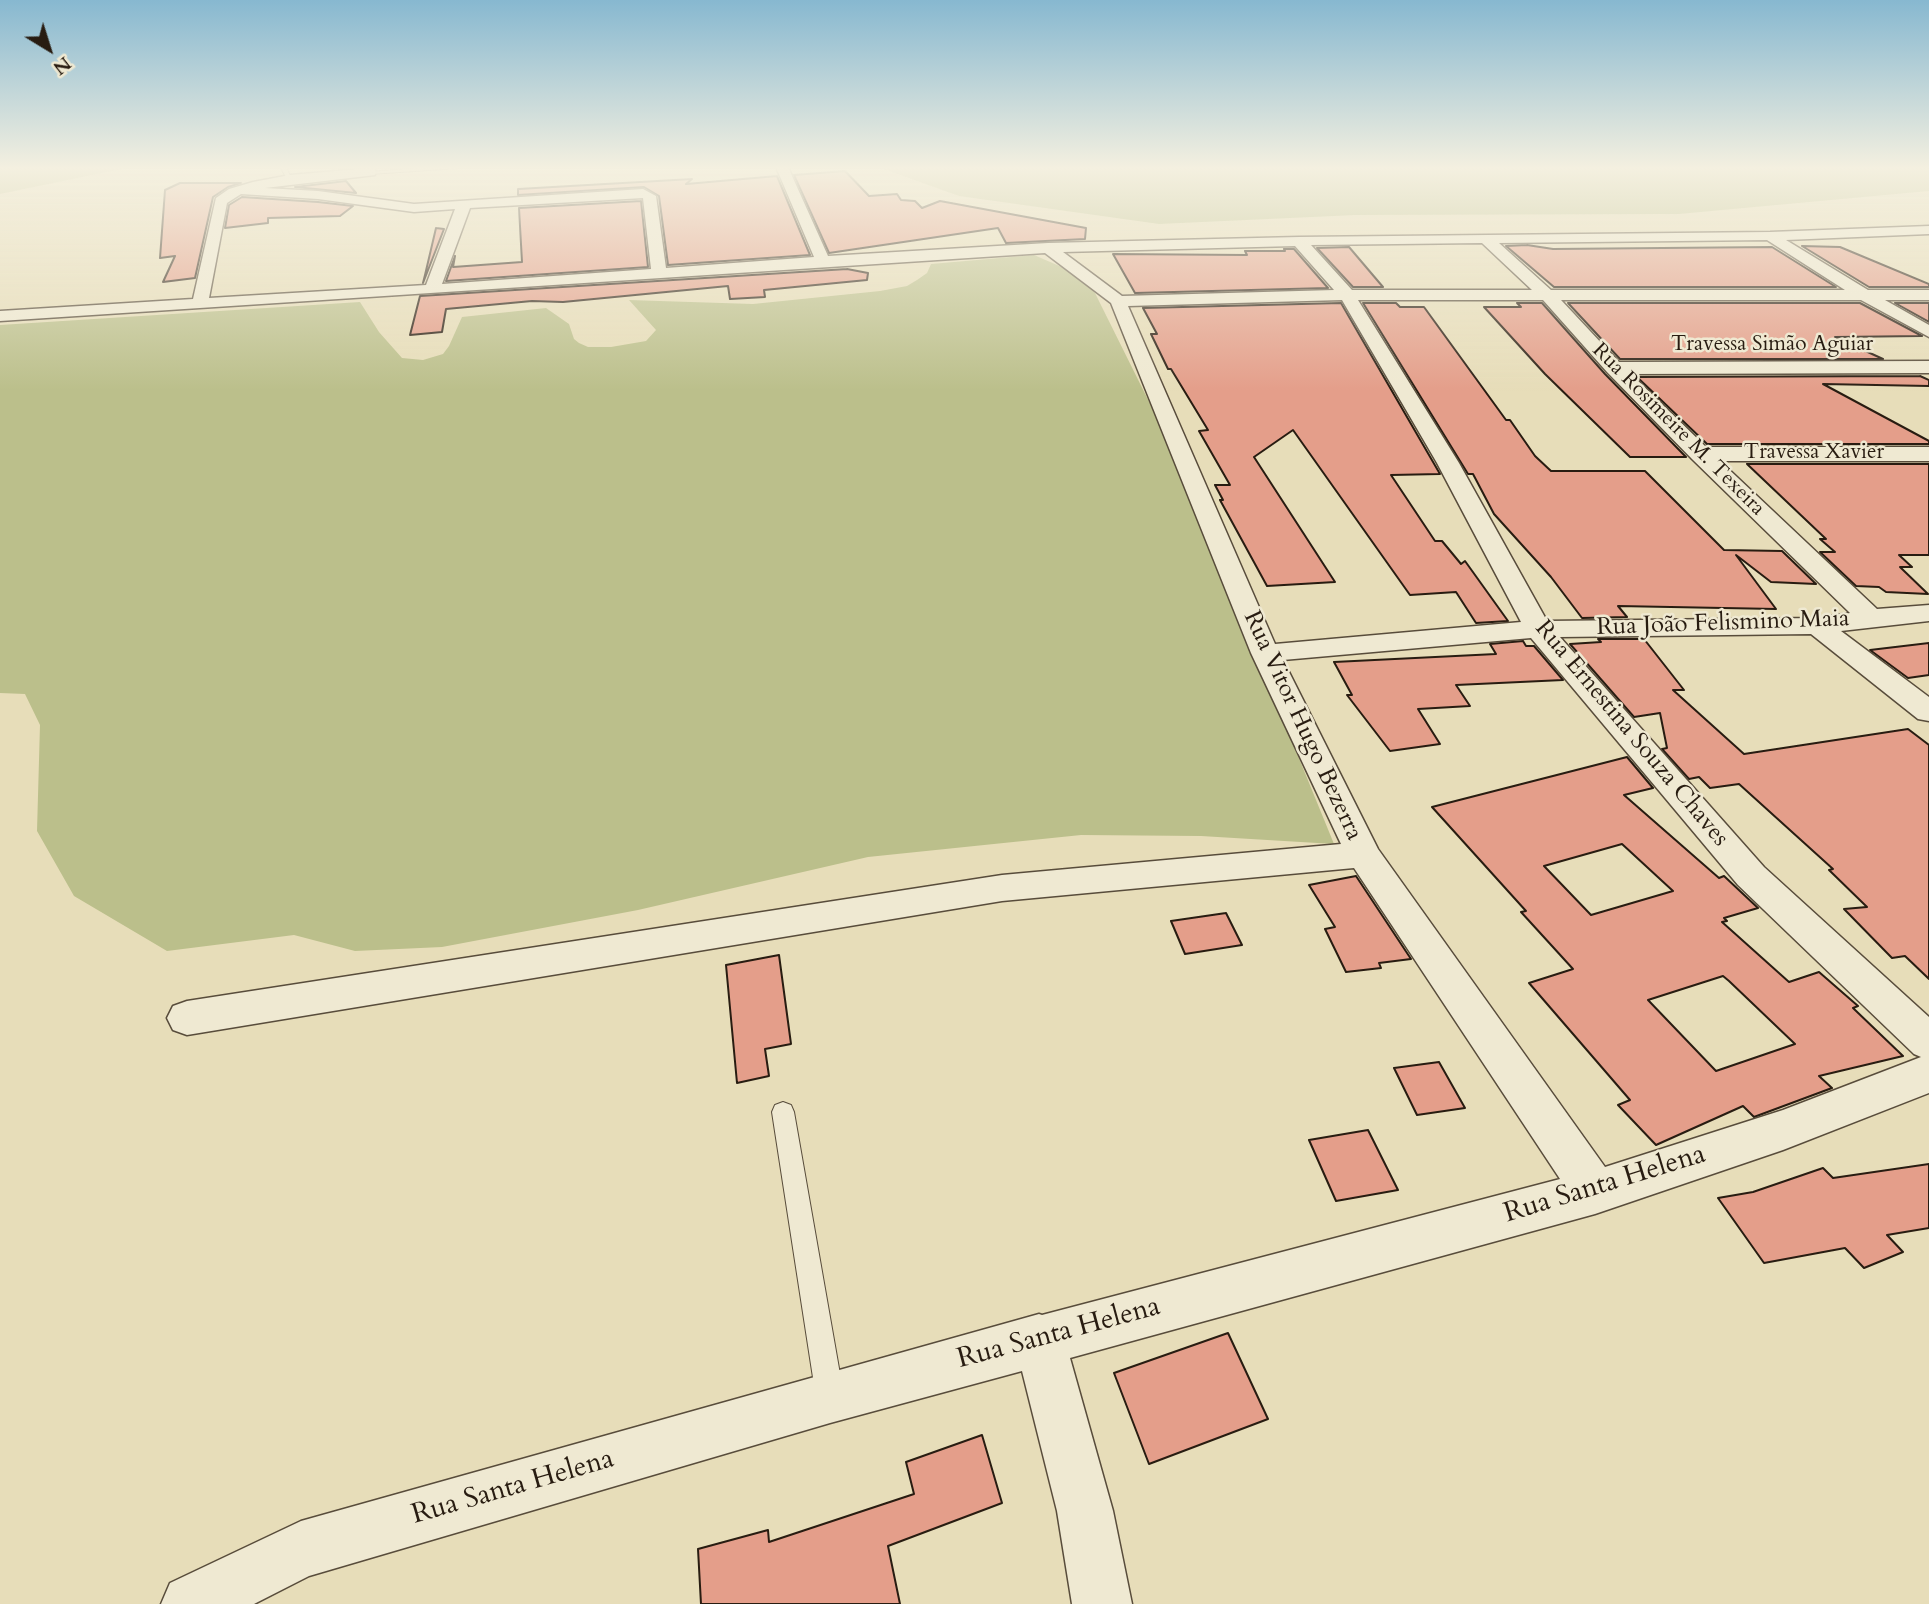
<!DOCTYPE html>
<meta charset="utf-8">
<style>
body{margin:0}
#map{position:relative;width:1929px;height:1604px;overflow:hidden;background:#e7ddb9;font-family:Cardo,serif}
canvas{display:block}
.north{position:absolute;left:14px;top:14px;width:70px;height:70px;-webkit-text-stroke:5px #efe9d2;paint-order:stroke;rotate:142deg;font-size:19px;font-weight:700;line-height:28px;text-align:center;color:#281c11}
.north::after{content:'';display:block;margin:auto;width:24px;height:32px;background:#281c11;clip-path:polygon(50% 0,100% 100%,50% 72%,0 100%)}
</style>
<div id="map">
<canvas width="1929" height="1604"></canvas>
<div class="north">N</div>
</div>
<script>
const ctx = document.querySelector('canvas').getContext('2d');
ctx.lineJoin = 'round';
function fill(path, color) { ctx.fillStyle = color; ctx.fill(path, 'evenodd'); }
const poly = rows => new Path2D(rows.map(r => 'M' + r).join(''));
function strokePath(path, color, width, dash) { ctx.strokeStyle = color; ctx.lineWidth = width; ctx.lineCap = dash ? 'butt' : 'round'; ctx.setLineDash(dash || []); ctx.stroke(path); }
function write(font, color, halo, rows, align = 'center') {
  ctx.font = font + ' Cardo,serif'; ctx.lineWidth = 5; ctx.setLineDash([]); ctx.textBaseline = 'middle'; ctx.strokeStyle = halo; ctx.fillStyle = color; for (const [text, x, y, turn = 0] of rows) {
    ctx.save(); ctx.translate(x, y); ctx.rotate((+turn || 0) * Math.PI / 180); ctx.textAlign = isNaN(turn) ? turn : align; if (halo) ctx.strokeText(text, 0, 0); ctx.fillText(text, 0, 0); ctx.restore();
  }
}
fill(poly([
 [0,167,131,167,0,194],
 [878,167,1929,167,1929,191,1679,214,1356,215,1159,224,959,196],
 [1034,255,1071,271,1095,293,1173,450,1334,844,1201,836,1081,835,868,857,638,910,442,947,355,951,294,935,167,951,74,896,37,831,40,725,25,694,0,693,0,325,360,302,379,332,402,358,423,360,443,354,449,346,462,317,546,308,569,324,574,339,579,343,588,347,611,347,646,341,656,330,629,300,753,304,880,291,907,286,917,280,927,273,931,264]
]), '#bbbf8b');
const building = poly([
 [845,171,869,196,897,194,901,200,915,201,922,208,940,201,1086,228,1085,239,1006,243,998,228,829,253,794,175,845,171],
 [777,176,810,255,668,265,659,196,644,187,518,195,518,189,692,179,686,184,777,176],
 [346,181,356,193,295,187,346,181],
 [180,183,241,183,228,187,213,197,195,278,163,282,175,256,160,258,165,190,180,183],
 [242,197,318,202,353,206,340,216,268,218,268,223,225,228,229,205,242,197],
 [641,201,648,267,446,281,455,256,453,267,522,262,519,208,641,201],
 [436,228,444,229,423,283,425,275,436,228],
 [1527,245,1553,249,1772,247,1836,287,1554,287,1506,246,1527,245],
 [1802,246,1840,247,1929,284,1929,287,1869,287,1802,246],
 [1349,247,1383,287,1353,287,1317,248,1349,247],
 [1284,249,1294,249,1328,288,1135,293,1113,254,1247,255,1245,251,1285,251,1284,249],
 [847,269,868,273,867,280,764,290,765,297,730,299,728,286,563,302,532,301,446,309,442,332,410,335,420,296,847,269],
 [1341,303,1440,474,1391,475,1435,541,1442,541,1461,564,1465,561,1508,621,1476,623,1456,592,1410,595,1293,430,1254,457,1335,582,1267,586,1220,500,1223,500,1215,485,1230,485,1199,431,1208,430,1171,369,1168,369,1151,334,1157,334,1143,308,1341,303],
 [1363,303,1396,303,1400,307,1424,307,1506,420,1510,420,1535,456,1551,471,1645,471,1724,550,1782,551,1816,584,1771,582,1736,555,1776,609,1618,606,1627,617,1582,618,1551,577,1494,514,1473,474,1468,474,1363,303],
 [1517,303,1542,303,1605,374,1686,457,1630,457,1545,374,1484,307,1521,307,1517,303],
 [1568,303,1860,303,1922,336,1835,337,1883,359,1620,359,1568,303],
 [1895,303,1929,303,1929,322,1895,303],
 [1920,376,1929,380,1929,386,1823,384,1929,441,1929,444,1707,444,1637,377,1920,376],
 [1747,464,1929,464,1929,555,1899,555,1912,567,1900,567,1928,594,1886,592,1879,587,1856,586,1820,552,1835,552,1820,539,1826,539,1747,464],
 [1598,639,1644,639,1684,690,1673,690,1744,754,1908,729,1929,745,1929,979,1905,956,1892,958,1844,909,1867,907,1829,870,1833,869,1739,784,1710,788,1699,777,1689,779,1662,749,1667,748,1660,713,1634,717,1570,644,1601,642,1598,639],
 [1523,641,1526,646,1534,646,1563,680,1456,685,1470,706,1418,709,1440,744,1390,751,1347,695,1352,695,1334,662,1496,654,1490,644,1523,641],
 [1929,643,1929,675,1908,678,1870,650,1929,643],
 [1627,757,1653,788,1624,795,1719,878,1724,876,1758,908,1724,918,1727,921,1722,922,1789,982,1819,972,1858,1006,1853,1008,1903,1056,1819,1076,1832,1088,1754,1117,1743,1106,1656,1145,1618,1105,1630,1100,1529,983,1573,969,1521,912,1526,911,1432,807,1627,757],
 [1622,844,1673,891,1591,915,1544,866,1622,844],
 [1723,976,1729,981,1795,1044,1716,1071,1648,1000,1723,976],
 [1356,876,1411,959,1379,963,1381,968,1346,972,1325,929,1335,927,1309,885,1356,876],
 [1226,913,1242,945,1185,954,1171,921,1226,913],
 [779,955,791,1044,765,1049,769,1076,737,1083,726,965,779,955],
 [1439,1062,1465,1108,1417,1115,1394,1068,1439,1062],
 [1368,1130,1398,1190,1336,1201,1309,1140,1368,1130],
 [1929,1164,1929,1228,1887,1235,1903,1252,1864,1268,1845,1248,1764,1263,1718,1198,1753,1192,1823,1168,1833,1178,1929,1164],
 [1228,1333,1268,1419,1149,1464,1114,1373,1228,1333],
 [982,1435,1002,1503,888,1546,900,1604,701,1604,698,1549,768,1530,769,1542,914,1494,906,1462,982,1435]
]);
fill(building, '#e49e8a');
strokePath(building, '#281c11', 2);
const lane = poly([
 [280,167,286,167,292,180,288,180,280,167],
 [434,167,472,167,371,174,368,172,434,167],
 [783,1102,791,1105,794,1112,844,1397,840,1407,830,1411,820,1407,816,1397,772,1112,775,1105,783,1102]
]);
const street = poly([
 [776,167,788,167,828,256,1048,243,1299,237,1770,232,1929,226,1929,234,1786,240,1868,290,1929,290,1929,300,1885,300,1929,325,1929,337,1861,300,1561,300,1619,362,1929,361,1929,373,1631,374,1706,447,1929,447,1929,461,1720,461,1877,609,1929,605,1929,621,1841,631,1929,697,1929,721,1918,719,1811,634,1560,637,1764,867,1929,1017,1929,1093,1783,1150,1595,1214,1070,1358,1113,1511,1132,1604,1072,1604,1057,1511,1022,1371,830,1423,309,1576,254,1604,161,1604,170,1583,301,1521,1039,1314,1042,1315,1560,1179,1354,868,1002,901,187,1035,173,1030,167,1018,173,1006,187,1001,1002,875,1341,844,1251,653,1111,303,1045,253,0,321,0,311,193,299,216,198,229,189,253,182,290,175,371,168,375,169,375,175,265,188,318,191,414,204,643,189,656,196,666,268,814,257,776,167],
 [241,194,318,199,414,212,455,209,426,285,209,298,227,203,241,194],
 [643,198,651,269,442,284,470,208,643,198],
 [1767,240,1845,290,1551,290,1499,243,1767,240],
 [1482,243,1532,290,1352,290,1311,245,1482,243],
 [1295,246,1334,290,1122,296,1063,252,1295,246],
 [1342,300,1437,463,1521,622,1275,644,1128,306,1342,300],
 [1358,300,1543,300,1607,372,1692,459,1850,613,1818,618,1547,621,1459,463,1358,300],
 [1531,638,1738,885,1914,1054,1921,1057,1783,1110,1605,1167,1378,849,1283,660,1531,638]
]);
strokePath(lane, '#584c3b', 2);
strokePath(street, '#584c3b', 3);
fill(lane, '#efe9d2');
fill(street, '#efe9d2');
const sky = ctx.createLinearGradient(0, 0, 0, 391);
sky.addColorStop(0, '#87b8d0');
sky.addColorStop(0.43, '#f4f0e0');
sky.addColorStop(1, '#f4f0e000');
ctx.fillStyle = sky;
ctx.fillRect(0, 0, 1929, 391);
write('21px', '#281c11', '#efe9d2', [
 ["Travessa Simão Aguiar",1772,345],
 ["Rua Rosimeire M. Texeira",1678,430,45],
 ["Travessa Xavier",1814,453]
]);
write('24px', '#281c11', '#efe9d2', [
 ["Rua João Felismino Maia",1723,624,-2],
 ["Rua Vitor Hugo Bezerra",1302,726,65],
 ["Rua Ernestina Souza Chaves",1631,734,50]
]);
write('28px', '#281c11', '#efe9d2', [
 ["Rua Santa Helena",1605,1185,-17],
 ["Rua Santa Helena",1059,1334,-15],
 ["Rua Santa Helena",513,1488,-16]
]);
</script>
